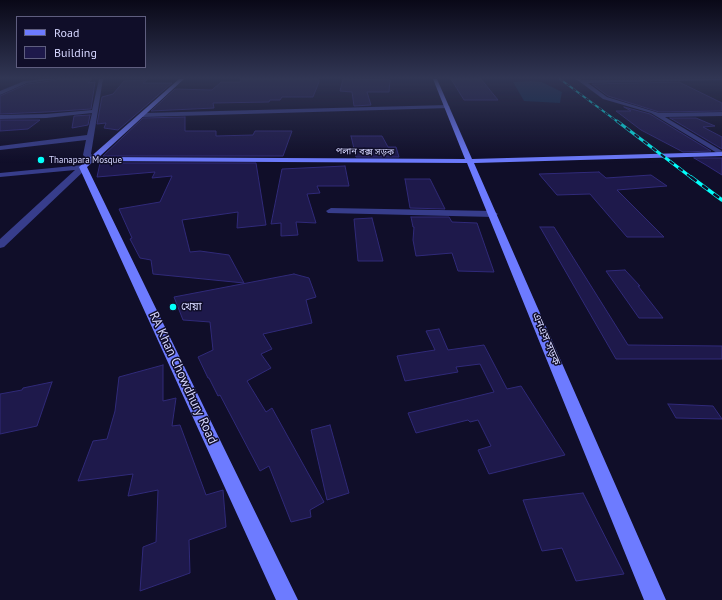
<!DOCTYPE html>
<meta charset="utf-8">
<style>
body{margin:0}
#map{position:relative;width:722px;height:600px;overflow:hidden;background:#100e29;font-family:"PT Sans",sans-serif}
canvas{display:block}
.legend{position:absolute;left:16px;top:16px;width:130px;height:52px;box-sizing:border-box;background:#100e29;border:1px solid #5f5e7f;margin:0;padding:5px 7px;list-style:none;font-size:12px;color:#d6d7ff}
.legend li{display:flex;align-items:center;gap:8px;height:20px}
.legend b{width:20px;border:1px solid #5f5e7f}
</style>
<div id="map">
<canvas width="722" height="600"></canvas>
<ul class="legend">
<li><b style="height:5px;background:#6d7bff"></b>Road</li>
<li><b style="height:11px;background:#1e194b"></b>Building</li>
</ul>
</div>
<script>
const ctx = document.querySelector('canvas').getContext('2d');
ctx.lineJoin = 'round';
function fill(path, color) { ctx.fillStyle = color; ctx.fill(path, 'evenodd'); }
const poly = rows => new Path2D(rows.map(r => 'M' + r).join(''));
function strokePath(path, color, width, dash) { ctx.strokeStyle = color; ctx.lineWidth = width; ctx.lineCap = dash ? 'butt' : 'round'; ctx.setLineDash(dash || []); ctx.stroke(path); }
function write(font, color, halo, rows, align = 'center') {
  ctx.font = font + ' "PT Sans","Noto Sans Bengali",sans-serif'; ctx.lineWidth = 3; ctx.setLineDash([]); ctx.textBaseline = 'middle'; ctx.strokeStyle = halo; ctx.fillStyle = color; for (const [text, x, y, turn = 0] of rows) {
    ctx.save(); ctx.translate(x, y); ctx.rotate((+turn || 0) * Math.PI / 180); ctx.textAlign = isNaN(turn) ? turn : align; if (halo) ctx.strokeText(text, 0, 0); ctx.fillText(text, 0, 0); ctx.restore();
  }
}
fill(poly([
 [531,81,542,82,562,92,560,103,524,101,513,82]
]), '#092a4d');
const building = poly([
 [58,79,92,79,88,83,95,82,91,109,46,112,0,114,0,96,27,84,57,80,58,79],
 [241,79,319,79,319,82,313,97,282,97,280,100,270,100,269,102,213,103,214,108,151,111,175,89,212,90,221,82,240,82,241,79],
 [343,79,390,80,389,92,367,92,371,105,354,106,352,92,340,91,343,79],
 [451,79,481,79,498,100,464,100,451,79],
 [147,80,143,83,172,83,118,130,104,128,106,123,97,124,102,97,113,94,124,81,147,80],
 [679,82,722,103,722,111,659,112,608,96,592,84,679,82],
 [624,107,650,114,711,151,683,152,641,130,616,111,631,111,624,107],
 [90,115,88,125,72,128,74,116,90,115],
 [185,117,185,131,216,131,216,136,253,135,255,131,292,131,283,156,103,156,143,118,185,117],
 [670,118,696,118,715,126,703,127,722,137,722,149,670,118],
 [0,120,40,120,28,129,0,131,0,120],
 [351,136,382,136,388,147,396,147,399,157,356,157,351,136],
 [694,158,722,158,722,175,706,165,694,158],
 [100,163,256,163,266,225,237,228,238,212,182,220,190,252,200,251,229,255,244,283,153,274,151,260,140,258,130,239,132,238,119,209,160,202,172,176,152,178,155,172,97,177,100,163],
 [345,166,349,186,317,186,320,193,307,194,316,223,296,222,298,235,281,236,281,223,271,224,282,169,345,166],
 [599,172,606,178,651,175,667,186,617,190,664,237,627,237,590,194,557,195,539,174,599,172],
 [405,179,430,179,445,209,410,208,405,179],
 [411,217,449,217,452,222,477,223,494,272,458,271,452,253,416,256,413,240,414,227,413,227,411,217],
 [372,218,383,261,358,261,354,219,372,218],
 [540,227,554,227,628,345,722,346,722,359,616,359,540,227],
 [625,270,640,286,638,286,663,318,639,318,606,271,625,270],
 [294,274,309,278,316,297,306,300,312,323,263,334,272,349,261,354,271,368,247,381,266,412,272,408,324,502,310,510,311,517,291,522,269,466,260,471,220,395,218,396,209,378,208,378,198,357,213,350,210,322,183,320,174,297,294,274],
 [439,329,448,350,484,345,507,389,521,386,565,455,489,474,478,450,491,446,478,420,470,422,468,420,416,433,408,413,494,392,480,364,456,367,458,372,405,381,397,356,435,350,426,331,439,329],
 [163,365,163,401,176,398,172,426,180,425,206,495,223,490,226,527,189,540,190,573,140,591,143,547,156,542,158,490,128,496,133,474,78,481,93,441,107,439,115,411,119,377,163,365],
 [52,382,37,426,0,434,0,394,22,390,23,388,52,382],
 [668,404,713,406,722,419,676,418,668,404],
 [330,425,349,493,327,500,311,430,330,425],
 [583,493,624,574,576,581,562,548,542,551,523,500,583,493]
]);
fill(building, '#1e194b');
strokePath(building, '#302a79', 1);
fill(poly([
 [44,79,57,79,27,83,0,95,0,91,24,81,44,79],
 [99,79,103,79,91,154,96,159,95,161,89,161,83,155,86,140,0,150,0,146,87,135,92,113,46,118,0,119,0,115,46,114,92,110,99,79],
 [576,79,583,80,722,79,722,80,588,83,607,97,659,113,722,112,722,116,665,117,722,151,722,156,651,113,603,99,576,79],
 [447,105,450,107,449,108,143,117,140,115,143,113,447,105],
 [83,165,87,167,86,169,4,247,0,248,0,239,75,170,0,177,0,173,83,165],
 [331,208,493,211,498,214,493,217,328,213,326,211,331,208]
]), '#373d8b');
fill(poly([
 [179,79,184,79,99,157,465,159,433,79,437,79,472,159,722,152,722,156,474,163,666,600,644,600,467,163,94,161,87,167,298,600,276,600,79,167,179,79]
]), '#6d7bff');
const railFar2 = poly([
 [560,79,618,122]
]);
const railFar1 = poly([
 [617,121,692,178]
]);
const rail = poly([
 [691,177,722,200]
]);
strokePath(railFar2, '#02fffb', 2);
strokePath(railFar1, '#02fffb', 3);
strokePath(rail, '#02fffb', 3.5);
strokePath(railFar2, '#100e29', 1.5, [4]);
strokePath(railFar1, '#100e29', 2, [5.5]);
strokePath(rail, '#100e29', 2.5, [7]);
const sky = ctx.createLinearGradient(0, 0, 0, 163);
sky.addColorStop(0, '#090817');
sky.addColorStop(0.48, '#313654');
sky.addColorStop(1, '#31365400');
ctx.fillStyle = sky;
ctx.fillRect(0, 0, 722, 163);
for (const [x, y, r, color] of [
 [41,160,4,"#02fffb"],
 [173,307,4,"#02fffb"]
]) { const dot = new Path2D(); dot.arc(x, y, r, 0, 2 * Math.PI); ctx.fillStyle = color; ctx.fill(dot); strokePath(dot, '#100e29', 1.5); }
write('9px', '#d6d7ff', '#100e29', [
 ["পলান বক্স সড়ক",365,152,1]
]);
write('9px', '#d6d7ff', '#100e29', [
 ["Thanapara Mosque",49,160]
], 'left');
write('11px', '#d6d7ff', '#100e29', [
 ["খেয়া",181,307]
], 'left');
write('11px', '#d6d7ff', '#100e29', [
 ["এনএস সড়ক",546,339,67]
]);
write('13px', '#d6d7ff', '#100e29', [
 ["RA Khan Chowdhury Road",183,378,65]
]);
</script>
